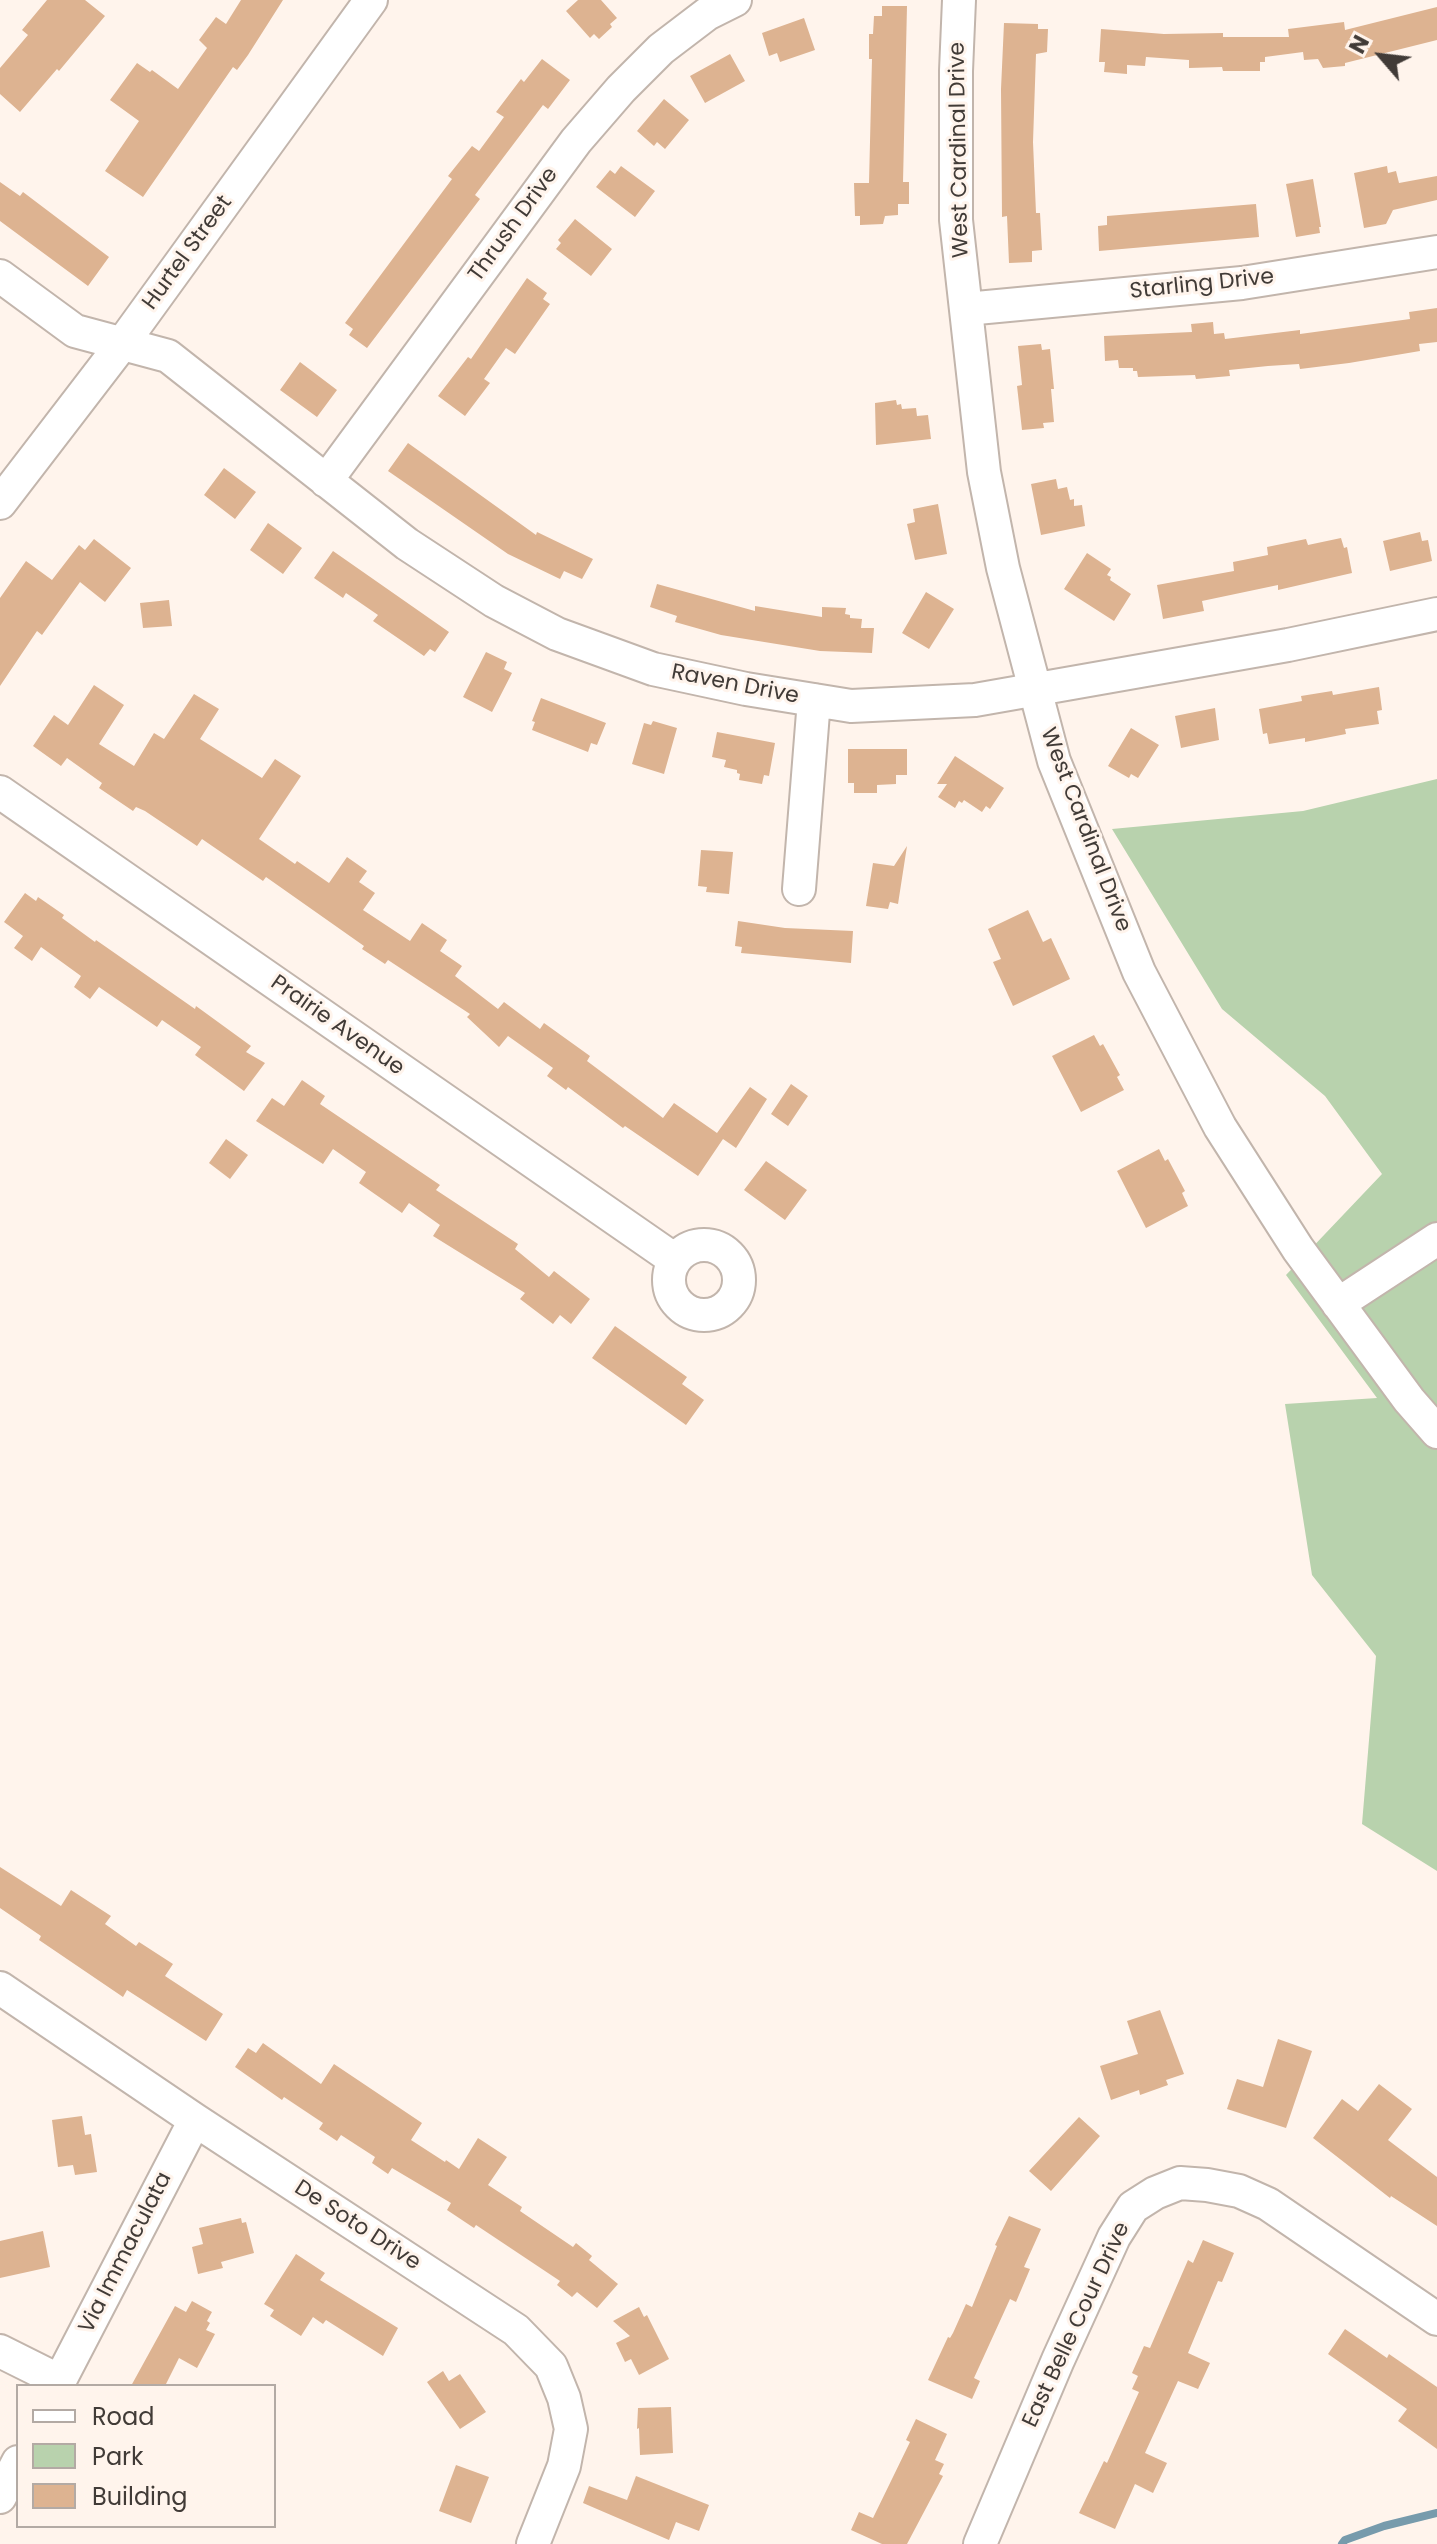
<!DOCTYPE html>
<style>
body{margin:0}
#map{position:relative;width:1437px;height:2544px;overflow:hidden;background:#fff4ec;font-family:Poppins,sans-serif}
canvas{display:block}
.legend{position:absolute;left:16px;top:2384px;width:260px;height:144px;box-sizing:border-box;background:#fff4ec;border:2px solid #b3aaa4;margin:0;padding:10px 14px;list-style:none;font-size:24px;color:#413b37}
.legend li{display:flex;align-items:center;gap:16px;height:40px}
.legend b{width:40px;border:2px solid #b3aaa4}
.north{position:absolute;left:1341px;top:16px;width:80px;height:80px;-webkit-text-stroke:6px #fff4ec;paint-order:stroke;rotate:298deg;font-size:22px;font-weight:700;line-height:32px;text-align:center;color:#413b37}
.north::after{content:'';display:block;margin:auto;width:28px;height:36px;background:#413b37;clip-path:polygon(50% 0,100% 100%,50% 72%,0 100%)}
</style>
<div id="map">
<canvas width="1437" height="2544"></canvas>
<ul class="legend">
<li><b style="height:10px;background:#fff"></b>Road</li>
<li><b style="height:22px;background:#b8d2ad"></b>Park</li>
<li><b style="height:22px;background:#ddb391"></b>Building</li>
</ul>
<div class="north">N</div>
</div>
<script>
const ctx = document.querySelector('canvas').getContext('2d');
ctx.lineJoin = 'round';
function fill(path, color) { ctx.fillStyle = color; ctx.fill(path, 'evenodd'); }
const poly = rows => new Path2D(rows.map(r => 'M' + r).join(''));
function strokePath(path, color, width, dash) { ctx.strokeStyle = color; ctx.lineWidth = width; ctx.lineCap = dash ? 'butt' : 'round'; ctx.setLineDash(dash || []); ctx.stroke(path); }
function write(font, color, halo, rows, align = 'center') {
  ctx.font = font + ' Poppins,sans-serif'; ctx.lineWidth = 6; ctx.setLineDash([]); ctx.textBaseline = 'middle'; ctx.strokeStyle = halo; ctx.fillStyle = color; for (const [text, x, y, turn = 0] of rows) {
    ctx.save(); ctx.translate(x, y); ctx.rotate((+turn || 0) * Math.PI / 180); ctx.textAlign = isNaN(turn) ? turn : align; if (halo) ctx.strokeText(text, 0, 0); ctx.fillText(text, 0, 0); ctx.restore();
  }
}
fill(poly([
 [1437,779,1437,1871,1362,1824,1376,1656,1312,1575,1285,1404,1377,1398,1286,1275,1382,1174,1325,1096,1222,1009,1112,829,1303,811]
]), '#b8d2ad');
strokePath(poly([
 [1342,2544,1345,2540,1384,2526,1437,2513]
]), '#779bac', 8);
fill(poly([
 [47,0,85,0,105,16,59,71,57,69,20,112,0,94,0,68,28,35,22,30],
 [241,0,283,0,248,55,237,70,233,67,143,197,105,171,139,121,110,100,137,63,150,72,152,70,178,89,207,48,199,40,216,17,226,24],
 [578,0,601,0,617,18,610,24,612,27,599,39,594,34,590,38,566,11],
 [882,6,907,6,903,182,909,182,909,204,898,204,898,215,885,216,883,224,860,225,860,216,855,216,854,183,869,183,872,59,869,59,869,34,873,34,874,16,882,16],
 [1437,7,1437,40,1345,63,1345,66,1323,68,1318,59,1304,60,1303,52,1265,57,1265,62,1260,62,1260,71,1223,71,1222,67,1189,68,1189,60,1146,57,1145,66,1127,65,1127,74,1104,72,1105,62,1099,62,1101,29,1164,34,1223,33,1223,37,1289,37,1288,29,1344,22,1345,30],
 [804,18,815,50,780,62,777,53,769,56,762,33],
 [1004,23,1038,24,1038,29,1048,29,1047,52,1036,54,1033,142,1036,213,1040,213,1042,250,1032,251,1032,262,1009,263,1007,216,1002,217,1001,89],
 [730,54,745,81,705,103,690,76],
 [542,59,570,80,548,109,543,105,475,195,480,199,367,348,349,335,353,329,345,323,452,179,448,176,472,146,479,151,504,117,496,112,521,79,524,82],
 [664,99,689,120,665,149,657,142,654,146,637,131],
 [621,166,655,191,635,217,596,187,610,170,615,174],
 [1387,166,1388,173,1396,171,1399,183,1437,176,1437,200,1393,210,1386,224,1364,228,1354,173],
 [1313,179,1321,227,1319,227,1320,233,1296,237,1286,184],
 [0,182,20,196,23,192,109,257,88,286,0,221],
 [1256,204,1259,237,1099,251,1098,226,1107,225,1107,216],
 [575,219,612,249,591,276,556,249,561,243,558,240],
 [527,278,547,293,543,299,550,304,515,354,506,348,484,379,490,383,465,416,438,396,468,357,471,359],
 [1437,308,1437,342,1419,344,1420,351,1349,363,1300,369,1299,364,1268,366,1229,370,1230,376,1196,379,1195,375,1138,377,1137,371,1133,371,1133,368,1119,368,1118,360,1105,361,1104,336,1192,332,1191,324,1213,322,1214,334,1224,333,1225,339,1300,330,1300,334,1410,319,1409,312],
 [1041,344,1042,350,1050,349,1054,389,1051,389,1054,422,1043,423,1044,428,1022,430,1017,386,1022,385,1018,346],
 [300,362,337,390,317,417,280,390],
 [896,400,897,405,901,404,902,409,916,408,917,416,928,415,931,439,876,445,875,403],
 [408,443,536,535,537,532,593,559,582,579,564,571,560,579,508,554,388,471],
 [224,468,256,492,235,519,204,495],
 [1056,479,1058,489,1067,487,1070,500,1074,499,1074,506,1082,505,1085,526,1041,535,1031,484],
 [938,504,947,554,915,560,907,524,915,522,913,509],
 [268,523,302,548,283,574,250,550],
 [1420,532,1422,541,1428,540,1432,561,1390,571,1383,541],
 [1341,538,1344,548,1347,547,1352,573,1278,590,1278,585,1202,601,1204,611,1163,619,1157,585,1234,571,1233,562,1268,555,1267,547,1306,539,1308,545],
 [94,539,131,568,105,602,80,582,42,635,37,631,0,686,0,598,26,561,52,580,79,545,85,550],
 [333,551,449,632,435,652,430,649,424,656,373,621,378,615,346,593,343,598,314,578],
 [1087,553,1111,569,1107,575,1111,577,1110,580,1131,594,1114,621,1064,589],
 [657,584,755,611,755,606,822,617,822,607,846,608,845,614,850,615,850,618,862,619,861,628,874,628,872,653,820,651,721,635,675,622,677,616,650,607],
 [926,592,954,609,929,649,902,633],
 [169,600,172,626,143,628,140,603],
 [486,652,507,662,504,669,512,673,492,712,463,697],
 [94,685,124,705,99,744,134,766,154,733,164,739,194,694,219,709,200,739,262,778,275,759,301,776,259,839,295,864,297,861,329,883,347,857,367,871,359,882,375,893,363,910,410,941,422,923,447,940,440,951,462,966,455,976,498,1009,504,1002,540,1029,544,1023,590,1056,587,1061,663,1118,674,1103,717,1133,750,1087,767,1099,736,1148,723,1139,698,1176,625,1126,623,1128,568,1087,566,1090,547,1076,553,1068,508,1036,499,1047,467,1017,470,1014,388,960,385,964,362,949,364,946,266,877,263,881,202,839,197,846,145,811,136,807,133,811,99,788,102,783,67,758,61,766,33,746,54,715,68,725],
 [1379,687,1382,710,1377,711,1379,724,1345,729,1346,734,1305,742,1305,738,1269,744,1267,733,1263,734,1259,709,1302,701,1301,696,1332,691,1333,695],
 [541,698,606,723,597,745,591,743,588,752,532,730,535,722,532,721],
 [1215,708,1219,740,1181,748,1175,716],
 [653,721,677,728,664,774,632,764,644,723,651,725],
 [1131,728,1159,745,1138,778,1131,774,1129,778,1108,766],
 [717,732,775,743,769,776,764,775,762,784,739,780,740,774,737,773,737,770,724,767,726,760,712,757],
 [848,749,907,749,907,775,896,775,896,784,877,785,877,793,854,793,854,783,848,783],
 [955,756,1004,788,990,809,986,806,982,812,964,800,962,803,959,801,955,808,938,797,947,784,937,784],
 [907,846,898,904,890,902,888,909,866,906,873,863,894,866],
 [701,850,733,852,729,894,706,892,707,887,698,886],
 [25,893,36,901,38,897,64,915,62,918,95,942,96,940,195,1009,196,1006,251,1046,246,1052,265,1063,244,1091,195,1055,201,1047,162,1020,157,1027,99,987,90,999,74,987,81,976,41,947,32,961,14,948,23,936,4,922],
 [1028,910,1043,942,1051,938,1070,979,1013,1006,993,962,1001,959,988,929],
 [738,921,785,928,853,931,851,963,741,953,742,947,735,946],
 [1094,1035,1100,1046,1103,1044,1120,1075,1117,1077,1124,1090,1081,1112,1052,1056],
 [302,1080,325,1096,320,1104,440,1185,436,1190,518,1244,515,1249,549,1277,554,1271,590,1299,571,1324,560,1315,553,1324,520,1299,525,1293,433,1236,440,1225,409,1203,402,1213,359,1183,366,1172,333,1149,323,1164,256,1121,272,1098,284,1106],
 [791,1084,808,1096,788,1126,771,1114],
 [226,1139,248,1155,230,1179,209,1163],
 [1159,1149,1165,1161,1168,1159,1185,1191,1182,1193,1188,1206,1146,1228,1117,1171],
 [766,1161,807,1190,785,1220,744,1190],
 [615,1326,687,1377,682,1384,704,1400,686,1425,592,1358],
 [0,1867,61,1906,71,1890,111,1916,105,1924,136,1946,139,1942,173,1964,165,1976,223,2014,206,2041,127,1990,123,1997,39,1940,41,1936,0,1908],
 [1160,2010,1184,2074,1166,2080,1168,2085,1140,2095,1139,2090,1111,2100,1100,2066,1138,2054,1127,2021],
 [1278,2039,1312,2051,1286,2128,1227,2109,1237,2079,1263,2087],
 [263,2043,321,2084,334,2064,422,2123,411,2140,445,2162,446,2160,459,2169,478,2138,507,2157,488,2185,522,2207,520,2211,573,2247,576,2243,592,2256,589,2260,618,2284,597,2308,577,2292,572,2297,557,2285,560,2281,476,2225,474,2228,447,2210,451,2203,392,2168,388,2174,372,2163,375,2157,341,2135,337,2141,319,2129,323,2123,284,2097,282,2100,235,2067,248,2048,256,2053],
 [1379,2084,1412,2109,1388,2140,1437,2177,1437,2226,1391,2196,1390,2198,1313,2138,1342,2099,1358,2111],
 [82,2116,85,2135,91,2134,97,2172,75,2175,73,2165,58,2167,52,2120],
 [1079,2117,1100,2136,1051,2191,1029,2171],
 [1009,2216,1041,2229,1024,2267,1030,2269,1016,2302,1010,2299,974,2378,980,2381,972,2399,928,2380,948,2337,950,2338,953,2333,966,2304,972,2307,997,2246,995,2245],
 [241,2218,242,2223,246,2222,254,2253,221,2262,223,2268,198,2274,192,2247,203,2244,199,2228],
 [43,2231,50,2267,0,2278,0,2241],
 [1203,2240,1234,2253,1222,2282,1218,2281,1188,2353,1210,2363,1198,2389,1178,2381,1145,2453,1167,2463,1153,2493,1135,2484,1115,2529,1079,2513,1104,2461,1107,2463,1139,2392,1132,2389,1138,2376,1132,2373,1144,2346,1150,2348,1188,2260,1193,2263],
 [296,2254,325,2273,320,2280,398,2328,383,2356,326,2320,323,2324,313,2317,301,2336,270,2316,274,2310,264,2304],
 [192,2301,212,2312,207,2321,210,2323,206,2330,215,2334,197,2368,179,2358,165,2386,131,2386,175,2306,186,2312],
 [639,2307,644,2317,647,2315,669,2359,639,2375,631,2359,625,2362,616,2343,630,2336,613,2321],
 [1345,2329,1387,2358,1389,2354,1437,2387,1437,2449,1398,2421,1407,2409,1328,2354],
 [443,2371,449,2381,460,2374,486,2412,460,2429,427,2382],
 [671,2407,673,2453,640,2455,639,2428,637,2429,638,2408],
 [916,2419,947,2434,935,2460,944,2464,939,2474,943,2476,907,2544,882,2544,851,2530,859,2512,873,2518,910,2442,906,2440],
 [456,2465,489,2477,471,2523,439,2511],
 [636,2476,709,2505,699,2531,676,2522,669,2540,583,2503,589,2486,627,2500]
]), '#ddb391');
const minor = poly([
 [959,0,956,71,956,220,984,472,1003,568,1054,761,1139,972,1220,1127,1298,1249,1409,1400,1437,1432],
 [0,276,75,331,168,356,407,544,494,601,557,634,653,669,746,689,851,706,975,700,1288,645,1437,614],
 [966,309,1242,283,1437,252],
 [326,481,576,141,621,89,661,49,707,14,735,0],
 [0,503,122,344,371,0],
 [0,792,675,1260],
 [799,889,814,700],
 '669 1280a35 35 0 1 1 70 0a35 35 0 1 1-70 0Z',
 [1338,1304,1437,1239],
 [0,1988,195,2120,516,2330,551,2366,564,2398,571,2429,564,2466,533,2544],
 [0,2351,60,2381],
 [57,2386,195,2120],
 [0,2497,18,2462],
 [980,2544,1058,2360,1114,2237,1133,2207,1155,2193,1180,2183,1207,2185,1239,2191,1268,2204,1437,2319]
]);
strokePath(minor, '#c2b5ac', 36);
strokePath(minor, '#fff', 32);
write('22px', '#413b37', '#fff4ec', [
 ["West Cardinal Drive",960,150,-91],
 ["Thrush Drive",514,225,-54],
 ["Hurtel Street",188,253,-54],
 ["Starling Drive",1202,285,-6],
 ["Raven Drive",735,685,11],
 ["West Cardinal Drive",1085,830,69],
 ["Prairie Avenue",337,1026,35],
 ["De Soto Drive",357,2226,33],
 ["Via Immaculata",126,2253,-63],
 ["East Belle Cour Drive",1077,2325,-65]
]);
</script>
